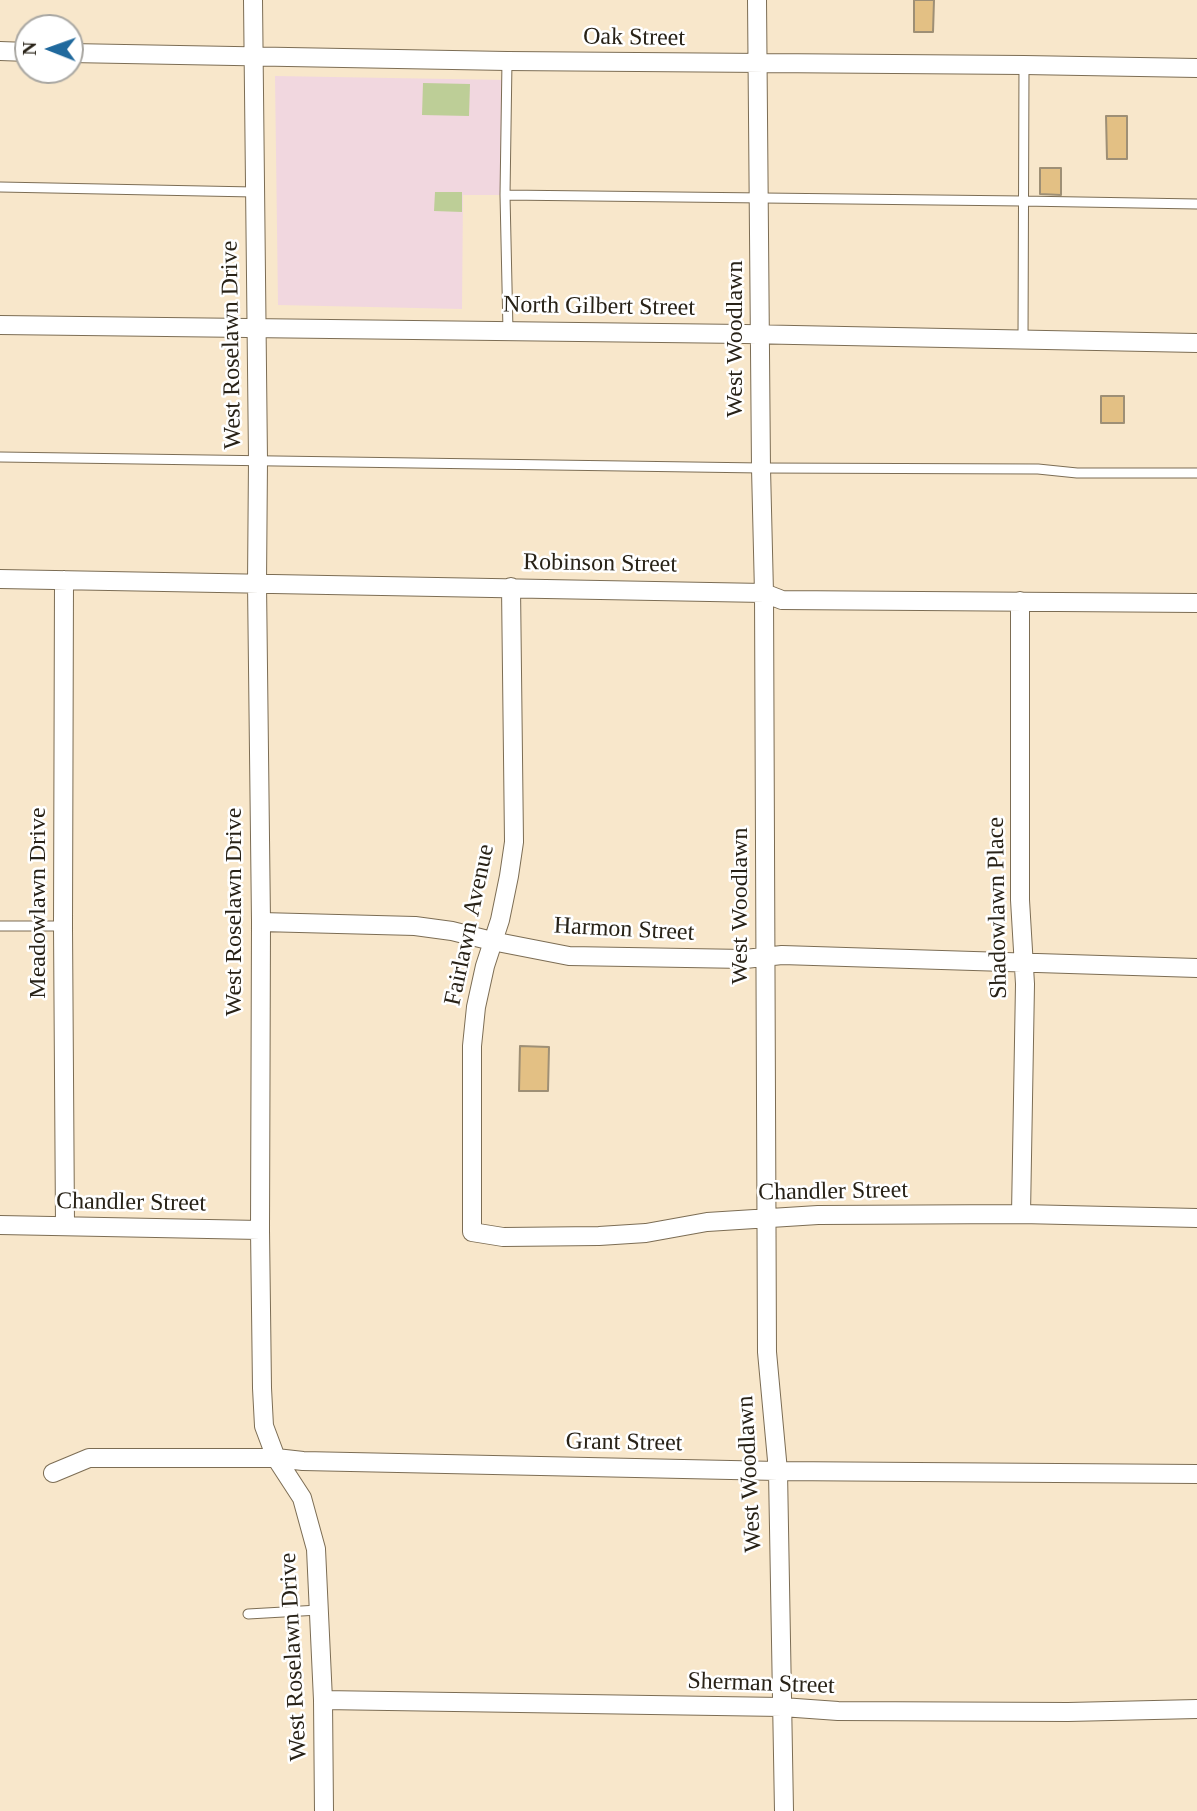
<!DOCTYPE html>
<style>
body{margin:0}
#map{position:relative;width:1197px;height:1811px;overflow:hidden;background:#f8e7cb;font-family:"Times New Roman",serif}
canvas{display:block}
.north{position:absolute;left:14px;top:14px;width:70px;height:70px;box-sizing:border-box;background:#fff;border:2px solid #a9a7a2;border-radius:50%;rotate:271deg;font-size:19px;font-weight:700;line-height:28px;text-align:center;color:#282217}
.north::after{content:'';display:block;margin:auto;width:24px;height:32px;background:#20699d;clip-path:polygon(50% 0,100% 100%,50% 72%,0 100%)}
</style>
<div id="map">
<canvas width="1197" height="1811"></canvas>
<div class="north">N</div>
</div>
<script>
const ctx = document.querySelector('canvas').getContext('2d');
ctx.lineJoin = 'round';
function fill(path, color) { ctx.fillStyle = color; ctx.fill(path, 'evenodd'); }
const poly = rows => new Path2D(rows.map(r => 'M' + r).join(''));
function strokePath(path, color, width, dash) { ctx.strokeStyle = color; ctx.lineWidth = width; ctx.lineCap = dash ? 'butt' : 'round'; ctx.setLineDash(dash || []); ctx.stroke(path); }
function write(font, color, halo, rows, align = 'center') {
  ctx.font = font + ' "Times New Roman",serif'; ctx.lineWidth = 5; ctx.setLineDash([]); ctx.textBaseline = 'middle'; ctx.strokeStyle = halo; ctx.fillStyle = color; for (const [text, x, y, turn = 0] of rows) {
    ctx.save(); ctx.translate(x, y); ctx.rotate((+turn || 0) * Math.PI / 180); ctx.textAlign = isNaN(turn) ? turn : align; if (halo) ctx.strokeText(text, 0, 0); ctx.fillText(text, 0, 0); ctx.restore();
  }
}
fill(poly([
 [275,76,507,80,505,195,463,195,462,309,278,305]
]), '#f1d7df');
fill(poly([
 [423,83,470,84,469,116,422,115],
 [435,192,462,192,462,212,434,211]
]), '#bdce97');
const building = poly([
 [914,0,934,0,933,32,914,32,914,0],
 [1106,116,1127,116,1127,159,1107,159,1106,116],
 [1040,168,1061,168,1061,195,1040,194,1040,168],
 [1101,396,1124,396,1124,423,1101,423,1101,396],
 [520,1046,549,1047,548,1091,519,1091,520,1046]
]);
fill(building, '#e3c084');
strokePath(building, '#9e8f75', 2);
const lane = poly([
 [507,61,505,195,508,331],
 [0,187,254,192],
 [505,195,1022,201,1197,204],
 [1023,339,1024,65],
 [0,457,761,468,1038,469,1077,473,1197,473],
 [0,926,63,926],
 [248,1614,319,1610]
]);
const street = poly([
 [253,0,258,460,257,583,261,922,260,1230,262,1388,264,1426,276,1458,302,1498,316,1549,323,1700,324,1811],
 [757,0,761,468,764,593,767,1352,778,1471,784,1811],
 [0,51,28,52],
 [70,53,507,61,1024,65,1197,68],
 [0,325,744,334,1197,343],
 [0,579,764,593,782,600,1197,603],
 [64,580,63,926,65,1225],
 [511,587,514,842,509,876,500,920,485,966,476,1007,472,1046,472,1232,503,1237,599,1236,646,1233,707,1222,818,1215,1021,1214,1197,1218],
 [1020,601,1020,900,1025,984,1021,1214],
 [261,922,415,926,452,931,492,941,569,956,745,959,782,955,1197,968],
 [0,1225,260,1230],
 [53,1473,89,1458,276,1458,303,1461,778,1471,1197,1474],
 [323,1700,782,1707,838,1711,1068,1712,1197,1709]
]);
strokePath(lane, '#7c6d54', 11);
strokePath(street, '#7c6d54', 20);
strokePath(lane, '#fff', 9);
strokePath(street, '#fff', 18);
write('24px', '#282217', '#fff', [
 ["Oak Street",634,38,1],
 ["North Gilbert Street",599,307,1],
 ["West Woodlawn",736,339,-90],
 ["West Roselawn Drive",232,345,-91],
 ["Robinson Street",600,564,1],
 ["Meadowlawn Drive",39,903,-90],
 ["West Woodlawn",741,906,-90],
 ["Shadowlawn Place",998,908,-91],
 ["West Roselawn Drive",235,912,-90],
 ["Fairlawn Avenue",470,925,-78],
 ["Harmon Street",624,930,3],
 ["Chandler Street",833,1192,-1],
 ["Chandler Street",131,1203,1],
 ["Grant Street",624,1443,1],
 ["West Woodlawn",750,1474,-93],
 ["West Roselawn Drive",294,1657,-93],
 ["Sherman Street",761,1684,2]
]);
</script>
